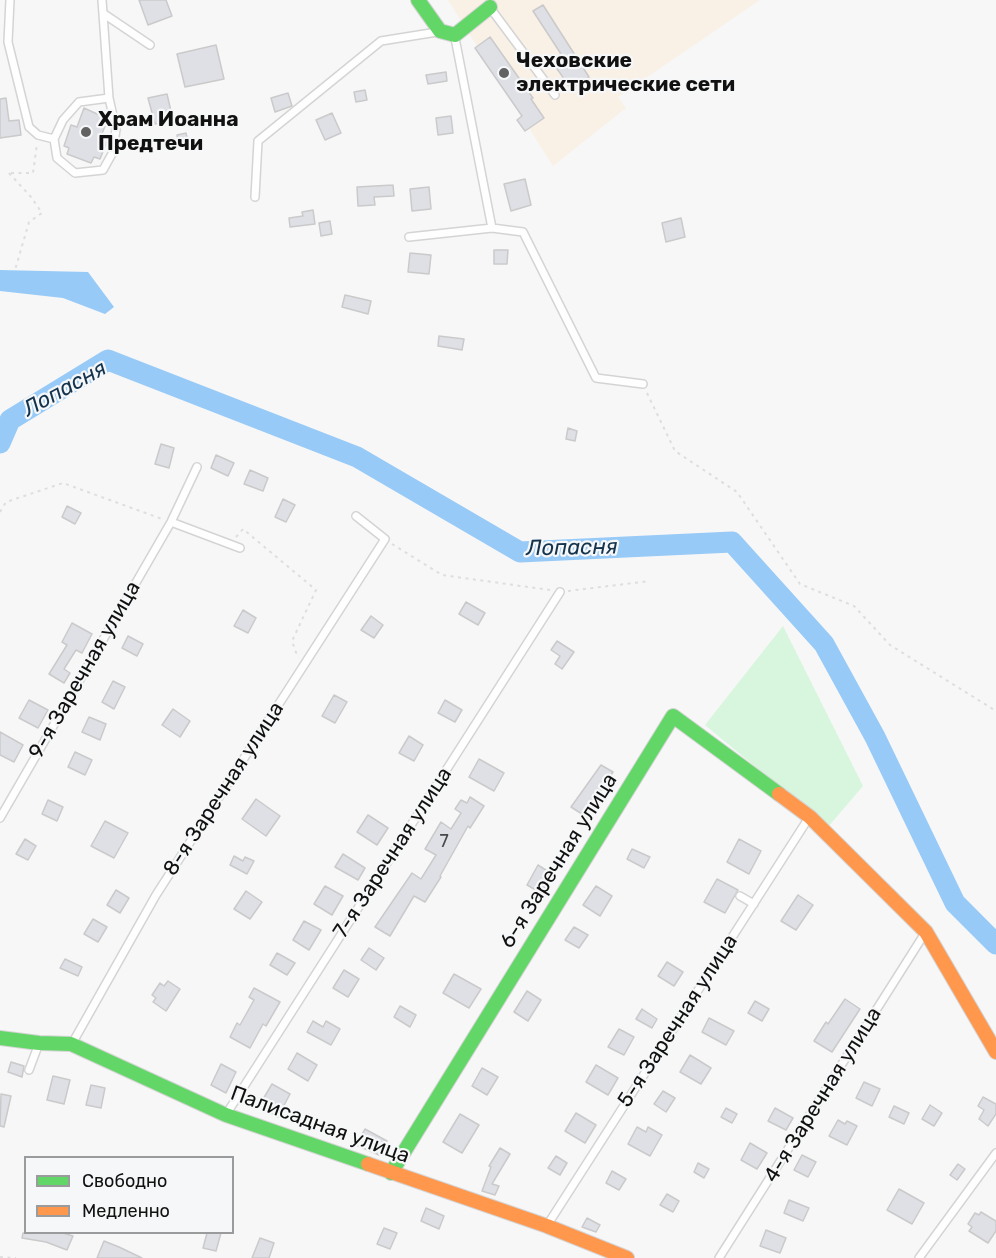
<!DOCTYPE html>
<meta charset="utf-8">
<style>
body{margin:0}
#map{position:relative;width:996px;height:1258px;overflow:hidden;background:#f7f7f7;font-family:Rubik,sans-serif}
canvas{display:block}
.legend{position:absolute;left:24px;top:1156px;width:210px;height:78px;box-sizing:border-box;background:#f6f7f8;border:2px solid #9a9b9c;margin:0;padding:8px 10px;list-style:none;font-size:18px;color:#111}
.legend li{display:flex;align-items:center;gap:12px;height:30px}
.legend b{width:30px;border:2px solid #9a9b9c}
</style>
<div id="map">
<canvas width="996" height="1258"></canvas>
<ul class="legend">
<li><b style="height:8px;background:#63d668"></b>Свободно</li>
<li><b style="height:8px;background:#ff974d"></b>Медленно</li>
</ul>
</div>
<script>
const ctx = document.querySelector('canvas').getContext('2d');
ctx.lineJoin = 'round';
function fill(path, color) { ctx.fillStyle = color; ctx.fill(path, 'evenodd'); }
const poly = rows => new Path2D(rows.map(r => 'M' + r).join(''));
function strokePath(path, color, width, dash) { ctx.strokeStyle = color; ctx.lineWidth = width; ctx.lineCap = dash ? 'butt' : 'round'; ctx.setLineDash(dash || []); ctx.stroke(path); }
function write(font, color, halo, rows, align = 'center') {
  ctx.font = font + ' Rubik,sans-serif'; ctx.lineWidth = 4.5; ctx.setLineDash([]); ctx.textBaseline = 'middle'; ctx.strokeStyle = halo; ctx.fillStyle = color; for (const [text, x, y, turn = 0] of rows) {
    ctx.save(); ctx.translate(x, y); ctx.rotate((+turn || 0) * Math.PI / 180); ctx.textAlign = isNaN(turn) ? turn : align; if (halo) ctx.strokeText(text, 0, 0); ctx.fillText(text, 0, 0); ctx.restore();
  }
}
fill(poly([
 [448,0,760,0,618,97,626,108,553,166]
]), '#f9f0e6');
fill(poly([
 [783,626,863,786,828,827,705,725]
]), '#d7f6dd');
fill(poly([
 [0,270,88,272,114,307,105,314,63,298,0,291]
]), '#97caf7');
strokePath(poly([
 [0,443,10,420,108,360,357,457,520,552,732,542,824,644,875,737,955,903,996,944]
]), '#97caf7', 21);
const building = poly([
 [139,0,166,0,172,16,148,25,139,0],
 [543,5,589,77,571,89,551,60,561,54,533,11,543,5],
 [490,37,533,98,531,99,544,118,525,131,517,120,522,116,475,48,490,37],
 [216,45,224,79,185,87,177,54,216,45],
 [446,72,447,81,428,84,426,75,446,72],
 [365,90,367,100,356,102,354,92,365,90],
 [288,93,292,106,275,112,271,98,288,93],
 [167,94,173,120,155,124,148,98,167,94],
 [6,98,9,121,19,120,21,135,0,138,0,99,6,98],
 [84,108,108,119,101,136,108,139,100,159,94,157,91,163,67,154,69,148,64,146,71,125,77,127,84,108],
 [332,113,341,133,325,140,316,120,332,113],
 [451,116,453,133,438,135,436,118,451,116],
 [186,133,189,146,179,147,177,135,186,133],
 [525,179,531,205,511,211,504,184,525,179],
 [393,185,394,196,374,197,375,205,358,206,357,187,393,185],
 [429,187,431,209,412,211,410,189,429,187],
 [313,210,315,224,290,227,289,218,303,216,302,212,313,210],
 [681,218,685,237,666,242,662,223,681,218],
 [330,221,332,234,321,236,319,223,330,221],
 [494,250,508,250,507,264,494,264,494,250],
 [410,253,431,255,429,274,408,272,410,253],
 [345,295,371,301,368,314,342,307,345,295],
 [439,336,464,339,462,350,438,346,439,336],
 [568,428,577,431,575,441,566,439,568,428],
 [161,444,174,448,169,468,155,464,161,444],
 [216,455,234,463,228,476,211,468,216,455],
 [250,470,268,478,263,491,244,484,250,470],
 [283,499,295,505,286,522,275,517,283,499],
 [67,506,81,513,75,524,62,517,67,506],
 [466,602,485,613,478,625,459,614,466,602],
 [243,610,256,618,248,633,234,626,243,610],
 [371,616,383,625,374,638,361,630,371,616],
 [72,623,92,634,82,653,76,650,64,669,70,673,64,683,49,674,67,645,62,642,72,623],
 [128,636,143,644,137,656,122,648,128,636],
 [557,641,574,652,562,669,555,664,560,656,551,650,557,641],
 [113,681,125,687,114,709,102,702,113,681],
 [334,695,347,702,335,723,322,716,334,695],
 [29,700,48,710,38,728,19,718,29,700],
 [445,700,462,710,455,722,438,713,445,700],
 [173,709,190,721,180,737,162,725,173,709],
 [89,717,106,724,100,740,82,732,89,717],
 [0,732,23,745,14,762,0,755,0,732],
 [409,736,423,745,414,761,399,753,409,736],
 [75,752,92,760,85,775,68,767,75,752],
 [479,759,504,773,494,791,469,777,479,759],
 [601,765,613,772,594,801,597,803,588,818,571,807,601,765],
 [470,797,484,806,470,828,468,826,440,876,441,877,425,902,414,896,390,936,375,927,412,873,421,879,436,855,425,849,441,822,451,829,461,813,455,809,461,800,467,803,470,797],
 [256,799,280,816,266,836,242,819,256,799],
 [48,800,63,807,57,821,42,814,48,800],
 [368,815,388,828,377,845,357,832,368,815],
 [105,821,128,833,114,858,91,846,105,821],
 [25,839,36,846,28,860,16,854,25,839],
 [739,839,761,851,749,874,727,862,739,839],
 [632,849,650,857,644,868,627,859,632,849],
 [343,854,365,868,358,880,335,867,343,854],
 [234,856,243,861,245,857,254,861,247,874,230,865,234,856],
 [538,865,552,874,541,893,527,885,538,865],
 [717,879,738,890,725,913,704,902,717,879],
 [325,886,343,896,332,915,314,904,325,886],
 [596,886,612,896,600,916,583,905,596,886],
 [116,890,129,898,120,913,107,905,116,890],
 [246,891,262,902,250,919,234,909,246,891],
 [798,895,813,905,796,930,781,921,798,895],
 [93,919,107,927,98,942,84,934,93,919],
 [304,921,321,930,309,950,293,940,304,921],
 [574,927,588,935,579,948,565,940,574,927],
 [369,948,384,958,376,970,361,960,369,948],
 [277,953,295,963,287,975,270,965,277,953],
 [65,959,82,967,78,976,60,968,65,959],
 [667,962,683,972,674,986,658,976,667,962],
 [344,970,359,979,348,997,333,988,344,970],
 [454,974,481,989,469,1008,443,993,454,974],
 [168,981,180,989,166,1011,153,1002,156,998,152,995,160,983,164,986,168,981],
 [254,988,280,1002,266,1026,263,1024,250,1048,230,1037,237,1023,240,1025,254,1000,249,997,254,988],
 [527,991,541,1000,528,1021,514,1012,527,991],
 [845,999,860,1009,832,1052,814,1041,826,1022,828,1024,845,999],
 [755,1001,769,1009,762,1021,748,1013,755,1001],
 [400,1006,416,1015,410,1027,394,1017,400,1006],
 [642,1009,657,1019,652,1028,636,1019,642,1009],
 [709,1018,734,1031,726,1045,702,1032,709,1018],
 [313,1021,323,1027,326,1021,340,1029,331,1045,307,1032,313,1021],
 [619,1029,634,1037,624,1055,608,1047,619,1029],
 [297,1053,317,1065,308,1081,288,1069,297,1053],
 [690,1055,711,1068,701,1084,680,1072,690,1055],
 [11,1062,24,1066,22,1077,8,1072,11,1062],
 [221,1064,236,1072,226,1093,211,1085,221,1064],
 [596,1065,618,1078,608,1095,586,1082,596,1065],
 [482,1068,498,1077,487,1095,472,1086,482,1068],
 [53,1076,70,1080,64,1104,47,1100,53,1076],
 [864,1082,880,1089,872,1106,856,1098,864,1082],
 [272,1084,290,1094,278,1117,259,1106,272,1084],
 [91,1085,105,1088,101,1108,86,1105,91,1085],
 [663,1091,675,1098,666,1112,654,1104,663,1091],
 [1,1094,11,1096,4,1127,0,1126,1,1094],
 [983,1097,996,1104,996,1114,988,1126,979,1119,984,1110,978,1106,983,1097],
 [930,1105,942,1113,934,1126,922,1119,930,1105],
 [894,1106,909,1113,904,1124,889,1117,894,1106],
 [726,1108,737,1114,732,1123,721,1117,726,1108],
 [775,1108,793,1118,786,1130,768,1121,775,1108],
 [576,1113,596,1125,585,1143,565,1131,576,1113],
 [460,1114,479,1125,462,1153,443,1142,460,1114],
 [838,1120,845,1124,847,1121,857,1126,847,1145,829,1136,838,1120],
 [637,1127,646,1132,648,1127,662,1135,650,1156,628,1144,637,1127],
 [365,1129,387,1141,379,1155,356,1145,365,1129],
 [750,1143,767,1153,757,1169,741,1160,750,1143],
 [500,1148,510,1154,492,1184,499,1186,495,1195,482,1191,491,1167,489,1166,500,1148],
 [802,1155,816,1162,808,1177,794,1170,802,1155],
 [556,1156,567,1163,560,1175,548,1168,556,1156],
 [698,1163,709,1169,704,1178,694,1172,698,1163],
 [958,1164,965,1169,957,1180,950,1175,958,1164],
 [612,1171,626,1179,619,1190,606,1183,612,1171],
 [899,1189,924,1203,912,1224,887,1210,899,1189],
 [667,1194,679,1201,673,1212,660,1205,667,1194],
 [789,1200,809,1208,803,1221,784,1213,789,1200],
 [426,1208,444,1216,439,1229,421,1221,426,1208],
 [981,1212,996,1221,996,1231,988,1243,969,1231,972,1227,968,1224,975,1213,979,1215,981,1212],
 [587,1218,600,1225,596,1232,582,1227,587,1218],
 [384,1228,397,1233,390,1249,377,1244,384,1228],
 [766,1230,786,1238,780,1253,760,1246,766,1230],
 [23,1233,63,1233,73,1236,67,1250,46,1242,22,1238,23,1233],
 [207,1233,221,1233,216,1251,203,1248,207,1233],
 [260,1238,274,1243,269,1258,252,1258,260,1238],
 [104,1241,119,1247,142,1258,97,1258,104,1241]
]);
fill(building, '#dee0e6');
strokePath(building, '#cacaca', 1.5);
const lane = poly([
 [10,0,8,42,29,127,38,135,54,139],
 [102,0,109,98,116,129,113,152,103,170,75,173,57,158,54,139,63,120,79,102,109,98],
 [491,9,555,95],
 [104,14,150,45],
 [255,197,258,141,381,41,437,32],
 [492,228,523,232,596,378,643,384],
 [409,237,492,228,455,38],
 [171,522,240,548],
 [0,818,171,522,197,467],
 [740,896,754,904],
 [73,1042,156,895,385,539,356,516],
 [29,1070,38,1046],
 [227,1113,560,592],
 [548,1224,808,819],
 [719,1258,925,933],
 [919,1258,996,1153]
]);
const fast = poly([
 [418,0,440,31,455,35,490,7],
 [0,1038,39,1043,71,1044,226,1115,368,1164],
 [391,1173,673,716,779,794]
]);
const slow = poly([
 [779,794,810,817,926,932,996,1052],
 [368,1164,547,1226,627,1258]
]);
strokePath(lane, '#d4d4d4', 10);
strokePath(fast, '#d4d4d4', 16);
strokePath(slow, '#d4d4d4', 16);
strokePath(poly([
 [9,173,31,197,42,213,29,222,15,270],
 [11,173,33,173,37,144],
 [647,393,675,451,737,492,800,584,854,606,890,645,996,711],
 [0,512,6,502,63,483,162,519],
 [236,537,243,529,316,590,292,641,298,658],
 [392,544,442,575,550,590],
 [568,591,650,581],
 [0,1257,16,1258]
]), '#dedede', 2, [3, 4.5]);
strokePath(lane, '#fefefe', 7);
strokePath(fast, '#63d668', 14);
strokePath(slow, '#ff974d', 14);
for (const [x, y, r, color] of [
 [504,73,6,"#626262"],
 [86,132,6,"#626262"]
]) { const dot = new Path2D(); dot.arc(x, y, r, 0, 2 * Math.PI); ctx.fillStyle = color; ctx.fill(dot); strokePath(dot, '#f6f7f8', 2); }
write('18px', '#48484a', null, [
 ["7",444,842]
]);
write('bold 21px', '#111', '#f6f7f8', [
 ["Чеховские",516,61],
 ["электрические сети",516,85],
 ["Храм Иоанна",98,120],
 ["Предтечи",98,144]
], 'left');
write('21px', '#111', '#f6f7f8', [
 ["9-я Заречная улица",85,670,-60],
 ["8-я Заречная улица",224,789,-57],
 ["7-я Заречная улица",393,853,-57],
 ["6-я Заречная улица",559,861,-58],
 ["5-я Заречная улица",678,1021,-57],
 ["4-я Заречная улица",823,1095,-58],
 ["Палисадная улица",320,1125,20]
]);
write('italic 22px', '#14334d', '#f6f7f8', [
 ["Лопасня",65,389,-29],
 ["Лопасня",572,548,-1]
]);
</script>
